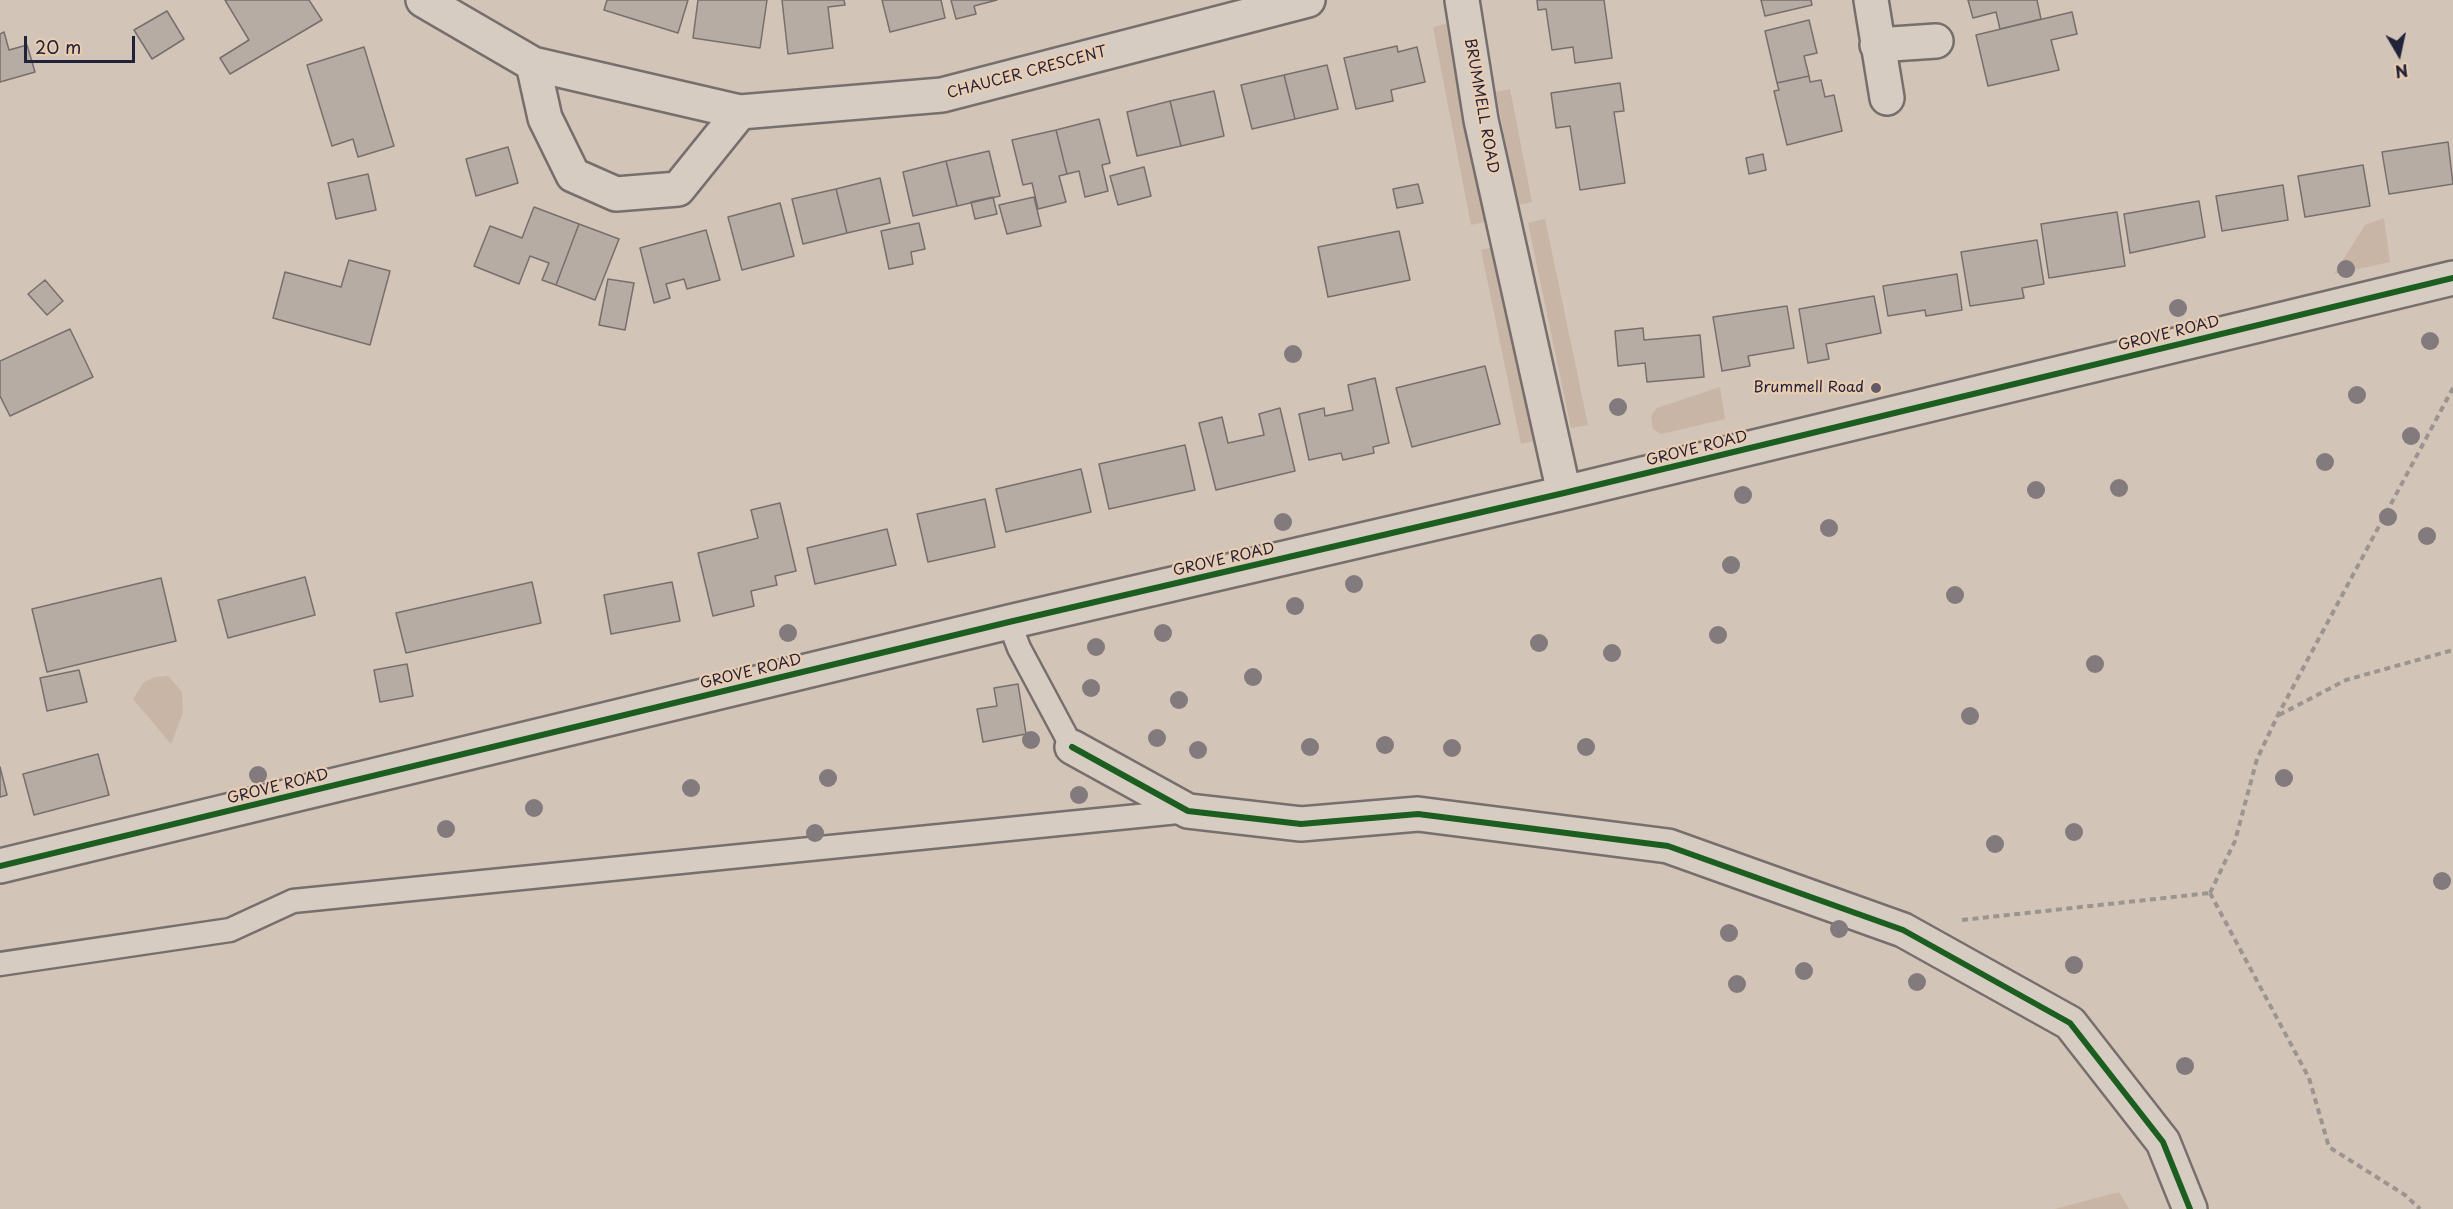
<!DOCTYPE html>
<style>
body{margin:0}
#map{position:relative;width:2453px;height:1209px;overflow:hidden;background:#d2c4b6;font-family:"Playpen Sans",sans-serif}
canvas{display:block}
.north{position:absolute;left:2369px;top:24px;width:60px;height:60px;-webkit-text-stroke:4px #eacdb1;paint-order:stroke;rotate:171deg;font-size:16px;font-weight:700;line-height:24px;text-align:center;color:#22223b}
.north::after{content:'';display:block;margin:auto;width:21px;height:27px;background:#22223b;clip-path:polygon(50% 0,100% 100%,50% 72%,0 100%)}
.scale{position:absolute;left:24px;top:36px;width:111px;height:27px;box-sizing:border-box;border:3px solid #22223b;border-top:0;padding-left:8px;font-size:18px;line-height:21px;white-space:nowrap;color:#22223b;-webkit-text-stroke:4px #eacdb1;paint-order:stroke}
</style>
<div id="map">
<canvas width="2453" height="1209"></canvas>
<div class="north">N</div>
<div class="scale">20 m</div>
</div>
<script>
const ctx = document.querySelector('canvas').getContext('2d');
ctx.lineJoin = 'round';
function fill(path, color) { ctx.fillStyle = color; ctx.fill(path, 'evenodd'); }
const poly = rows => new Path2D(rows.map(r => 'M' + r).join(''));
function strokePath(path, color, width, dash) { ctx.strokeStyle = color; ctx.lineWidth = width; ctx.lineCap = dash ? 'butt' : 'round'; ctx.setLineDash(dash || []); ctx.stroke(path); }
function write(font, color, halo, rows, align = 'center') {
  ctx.font = font + ' "Playpen Sans",sans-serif'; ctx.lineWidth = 4.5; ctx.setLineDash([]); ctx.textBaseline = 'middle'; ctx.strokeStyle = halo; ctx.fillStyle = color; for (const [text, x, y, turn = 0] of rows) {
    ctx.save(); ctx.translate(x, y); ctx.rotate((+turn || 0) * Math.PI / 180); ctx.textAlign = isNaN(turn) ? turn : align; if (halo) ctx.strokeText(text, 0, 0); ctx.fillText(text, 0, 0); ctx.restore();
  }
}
fill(poly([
 [1446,24,1485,222,1471,225,1433,27],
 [1510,89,1532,202,1518,205,1496,92],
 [2384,218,2390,262,2334,274,2365,225],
 [1545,219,1588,425,1571,428,1528,223],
 [1499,246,1540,440,1521,444,1481,250],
 [1720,387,1725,419,1661,434,1653,429,1651,416,1657,408],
 [168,676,182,692,183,712,171,744,133,699,144,682,155,677],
 [2119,1192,2129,1209,2055,1209]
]), '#c8b5a5');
const building = poly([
 [225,0,309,0,322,20,230,74,220,58,249,40,225,0],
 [607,0,688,0,678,33,604,10,607,0],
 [698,0,767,0,760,48,693,38,698,0],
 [782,0,844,0,845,5,828,7,833,48,788,54,782,0],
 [882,0,941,0,945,18,890,32,882,0],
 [951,0,997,0,974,6,976,14,956,19,951,0],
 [1537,0,1604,0,1612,58,1575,63,1573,47,1552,50,1546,9,1538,10,1537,0],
 [1761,0,1811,0,1812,5,1765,16,1761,0],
 [1968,0,2037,0,2041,19,2000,29,1996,12,1973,18,1968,0],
 [167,11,184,39,152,59,134,30,167,11],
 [2072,12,2077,34,2051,40,2059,70,1988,86,1976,35,2072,12],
 [1809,20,1817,53,1804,56,1809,76,1777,83,1765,31,1809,20],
 [4,32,9,50,27,45,35,72,0,82,0,34,4,32],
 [1397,46,1398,52,1417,47,1425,82,1391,90,1393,101,1356,109,1344,58,1397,46],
 [364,47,394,146,358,157,353,139,332,146,307,65,364,47],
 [1327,65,1338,109,1295,119,1284,75,1327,65],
 [1284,75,1295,119,1252,129,1241,85,1284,75],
 [1809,76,1810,82,1821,80,1825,97,1834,95,1842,131,1787,145,1774,91,1779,90,1777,83,1809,76],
 [1620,83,1624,111,1614,112,1625,183,1580,190,1570,126,1556,128,1551,93,1620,83],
 [1214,91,1224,136,1181,146,1170,101,1214,91],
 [1170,101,1181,146,1137,156,1127,112,1170,101],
 [1099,119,1110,163,1102,165,1108,191,1085,197,1079,171,1067,174,1056,130,1099,119],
 [1056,130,1067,174,1059,176,1066,202,1038,209,1032,183,1023,185,1012,140,1056,130],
 [2448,142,2453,184,2389,194,2382,152,2448,142],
 [508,147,518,183,476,196,466,159,508,147],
 [989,151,1000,196,957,206,946,161,989,151],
 [1763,154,1766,170,1749,174,1746,158,1763,154],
 [946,161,957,206,913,216,903,172,946,161],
 [2363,165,2370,206,2305,217,2298,176,2363,165],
 [1144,167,1151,196,1118,205,1110,176,1144,167],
 [368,174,376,210,336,219,328,183,368,174],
 [880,178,890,223,847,233,836,189,880,178],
 [1418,184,1423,203,1397,208,1393,189,1418,184],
 [2283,185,2288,220,2222,231,2216,196,2283,185],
 [836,189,847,233,803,244,792,199,836,189],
 [993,197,997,214,975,219,971,202,993,197],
 [1034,197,1041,226,1007,234,999,205,1034,197],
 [2199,201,2205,237,2130,253,2124,214,2199,201],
 [780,203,794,256,742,270,728,217,780,203],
 [534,207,579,224,556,285,542,280,549,263,530,256,519,284,474,266,490,226,522,238,534,207],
 [2117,212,2125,266,2049,278,2041,224,2117,212],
 [919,223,925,249,911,252,913,264,889,269,881,231,919,223],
 [579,224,619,239,595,300,556,285,579,224],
 [706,230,720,280,687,289,684,279,666,284,670,298,654,303,640,248,706,230],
 [1399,231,1410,280,1328,297,1318,247,1399,231],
 [2037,240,2044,284,2022,288,2024,298,1970,306,1961,252,2037,240],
 [349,260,390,271,370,345,273,318,285,272,341,287,349,260],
 [1957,274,1962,310,1926,316,1925,310,1888,316,1883,286,1957,274],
 [608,279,634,283,625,330,599,325,608,279],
 [45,280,63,301,47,315,28,294,45,280],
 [1874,296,1881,333,1826,344,1829,359,1808,363,1799,309,1874,296],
 [1787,306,1794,348,1748,356,1750,366,1722,371,1713,317,1787,306],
 [1643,328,1644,340,1700,335,1704,377,1647,382,1645,363,1618,366,1615,331,1643,328],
 [70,329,93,377,10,416,0,396,0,361,70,329],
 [1485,366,1500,424,1412,447,1396,388,1485,366],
 [1375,378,1389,443,1373,447,1374,453,1343,460,1341,453,1309,460,1299,414,1324,408,1325,416,1353,410,1348,385,1375,378],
 [1280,408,1295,471,1216,490,1199,423,1222,417,1228,443,1264,435,1259,414,1280,408],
 [1185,445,1195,490,1109,509,1099,464,1185,445],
 [1081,469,1091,512,1006,532,996,489,1081,469],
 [985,499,995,547,928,562,917,514,985,499],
 [780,503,796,571,775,576,777,585,751,591,754,606,713,616,698,553,758,538,751,510,780,503],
 [887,529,896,565,815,584,807,548,887,529],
 [305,577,315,615,228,638,218,600,305,577],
 [161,578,176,641,47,672,32,609,161,578],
 [532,582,541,623,406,653,396,613,532,582],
 [672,582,680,621,611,634,604,595,672,582],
 [407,664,413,696,380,702,374,670,407,664],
 [79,670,87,702,47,711,40,678,79,670],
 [1018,684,1026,734,983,742,977,709,997,706,994,688,1018,684],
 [98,754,109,795,34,815,23,774,98,754],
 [0,767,7,795,0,797,0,767]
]);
fill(building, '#b6aca3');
strokePath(building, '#766f6e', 1.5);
const service = poly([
 [1009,622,1019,648,1072,747],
 [0,964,230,930,293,901,1188,811]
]);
const minor = poly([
 [423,0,533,64,740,112,942,95,1308,0],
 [1871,0,1887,98],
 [1877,45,1936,41],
 [533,64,545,118,573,175,616,194,678,189,740,112],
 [1072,747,1188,811,1301,824,1418,814,1668,846,1903,930,2070,1023,2163,1142,2190,1209]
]);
const tertiary = poly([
 [1462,0,1481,120,1564,493],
 [0,866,1009,622,1564,493,2453,278]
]);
strokePath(service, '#766f6e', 27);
strokePath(minor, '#766f6e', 38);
strokePath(tertiary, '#766f6e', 38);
strokePath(poly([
 [2279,715,2346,680,2453,650],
 [2210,893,2235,841,2257,759,2278,715,2453,388],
 [2210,893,2309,1078,2329,1147,2405,1195,2420,1209],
 [1962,920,2210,893]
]), '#9c9491', 4, [6, 4.5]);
strokePath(service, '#d6ccc2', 22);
strokePath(minor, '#d6ccc2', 33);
strokePath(tertiary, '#d6ccc2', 33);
strokePath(poly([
 [1072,747,1188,811,1301,824,1418,814,1668,846,1903,930,2070,1023,2163,1142,2190,1209],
 [0,866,1009,622,1564,493,2453,278]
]), '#1b5e20', 6);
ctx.fillStyle = '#827a7c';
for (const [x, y] of [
 [2346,269],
 [2178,308],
 [2430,341],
 [1293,354],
 [2357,395],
 [1618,407],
 [2411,436],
 [2325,462],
 [2119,488],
 [2036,490],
 [1743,495],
 [2388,517],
 [1283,522],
 [1829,528],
 [2427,536],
 [1731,565],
 [1354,584],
 [1955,595],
 [1295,606],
 [788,633],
 [1163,633],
 [1718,635],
 [1539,643],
 [1096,647],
 [1612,653],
 [2095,664],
 [1253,677],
 [1091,688],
 [1179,700],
 [1970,716],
 [1157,738],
 [1031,740],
 [1385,745],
 [1310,747],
 [1586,747],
 [1452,748],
 [1198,750],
 [258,775],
 [828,778],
 [2284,778],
 [691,788],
 [1079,795],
 [534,808],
 [446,829],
 [2074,832],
 [815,833],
 [1995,844],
 [2442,881],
 [1839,929],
 [1729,933],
 [2074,965],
 [1804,971],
 [1917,982],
 [1737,984],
 [2185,1066]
]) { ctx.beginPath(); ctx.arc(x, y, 9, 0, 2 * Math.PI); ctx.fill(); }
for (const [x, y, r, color] of [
 [1876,388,6,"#605b66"]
]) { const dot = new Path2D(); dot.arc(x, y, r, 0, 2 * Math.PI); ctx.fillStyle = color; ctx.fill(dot); strokePath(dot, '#eacdb1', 2); }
write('15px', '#22223b', '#eacdb1', [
 ["CHAUCER CRESCENT",1027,73,-15],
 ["BRUMMELL ROAD",1481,106,80],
 ["GROVE ROAD",2169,334,-14],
 ["GROVE ROAD",1697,449,-14],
 ["GROVE ROAD",1224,560,-13],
 ["GROVE ROAD",751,672,-14],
 ["GROVE ROAD",278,787,-14]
]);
write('15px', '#22223b', '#eacdb1', [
 ["Brummell Road",1864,388]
], 'right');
</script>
